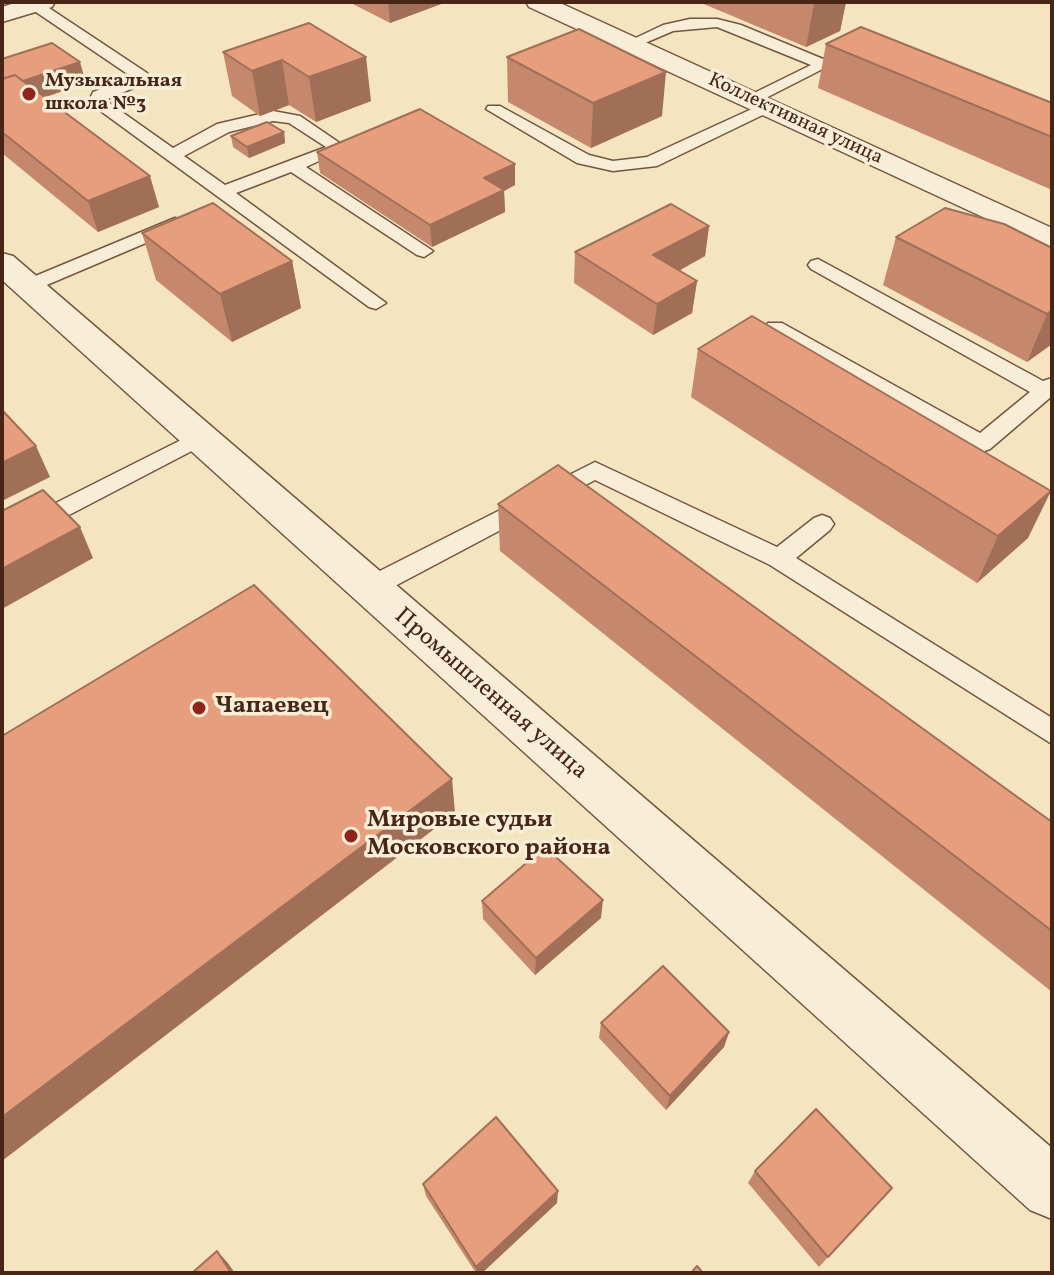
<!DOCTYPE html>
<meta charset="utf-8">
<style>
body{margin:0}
#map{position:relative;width:1054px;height:1275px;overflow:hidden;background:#f4e4c0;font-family:Vollkorn,serif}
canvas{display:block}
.frame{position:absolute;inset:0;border:4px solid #482616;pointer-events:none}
</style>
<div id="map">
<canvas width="1054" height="1275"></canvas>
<div class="frame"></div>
</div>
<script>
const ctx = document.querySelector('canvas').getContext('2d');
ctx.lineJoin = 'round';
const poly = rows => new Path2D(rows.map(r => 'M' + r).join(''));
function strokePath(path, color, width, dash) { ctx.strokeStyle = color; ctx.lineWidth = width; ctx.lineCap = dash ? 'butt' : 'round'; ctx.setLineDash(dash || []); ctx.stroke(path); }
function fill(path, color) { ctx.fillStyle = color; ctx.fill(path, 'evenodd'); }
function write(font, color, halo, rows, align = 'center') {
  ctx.font = font + ' Vollkorn,serif'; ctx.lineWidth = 7; ctx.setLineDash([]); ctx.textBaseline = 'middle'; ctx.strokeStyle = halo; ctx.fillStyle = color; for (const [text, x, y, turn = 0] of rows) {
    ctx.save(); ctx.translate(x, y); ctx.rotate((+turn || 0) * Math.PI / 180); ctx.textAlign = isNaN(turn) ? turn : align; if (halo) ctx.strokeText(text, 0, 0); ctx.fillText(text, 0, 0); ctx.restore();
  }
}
const service = poly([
 [30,2,40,2,147,73,149,76,145,83,105,100,173,148,217,124,273,111,300,116,347,148,306,167,433,251,424,257,417,255,291,172,236,193,386,303,376,309,369,307,91,104,89,101,93,92,132,77,30,8,30,2],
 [273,121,289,123,326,147,225,185,184,156,229,132,273,121],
 [690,19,717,19,741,25,823,59,852,45,860,50,752,105,744,100,746,97,811,65,717,27,673,31,631,49,623,44,663,25,690,19],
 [767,102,773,104,773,110,657,166,613,171,577,163,486,109,488,106,500,106,589,155,613,161,647,157,767,102],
 [175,218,181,220,184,224,181,228,35,290,21,290,18,286,21,282,175,218],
 [818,259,1043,381,1052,378,1052,396,990,449,982,452,768,331,765,327,768,323,782,323,980,433,1030,392,811,269,808,265,811,261,818,259],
 [199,431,207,433,210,438,207,443,2,550,2,530,199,431],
 [595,462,777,547,814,518,822,515,830,518,834,524,830,530,796,558,1052,718,1052,744,770,565,595,480,378,595,369,597,360,595,356,588,360,581,595,462]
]);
const minor = poly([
 [526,2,558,2,1052,228,1052,249,529,7,526,2],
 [2,253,13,256,1052,1148,1052,1219,1030,1210,2,280,2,253]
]);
const tertiary = poly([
 [18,2,55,2,52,7,2,22,2,7,18,2]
]);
strokePath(service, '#735640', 3);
strokePath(minor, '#735640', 3);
strokePath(tertiary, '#735640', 3);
fill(service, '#f8edd6');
fill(minor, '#f8edd6');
fill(tertiary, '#f8edd6');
fill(poly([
 [349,2,441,2,441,4,390,23],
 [699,2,846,2,840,31,806,47],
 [309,23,371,101,316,122,289,105,260,116,232,96,223,52],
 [826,44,1052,103,1052,190,818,88],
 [507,57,662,116,591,148,508,102],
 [2,59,86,83,45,97,159,207,98,232,2,153],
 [284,132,285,143,249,158,233,147,231,136],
 [317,152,515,185,504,191,505,212,432,247,320,173],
 [709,226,705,256,679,271,697,281,692,313,653,335,574,283,575,252],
 [142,233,292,261,301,308,232,342,156,280],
 [896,237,1052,248,1052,344,1027,362,883,285],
 [698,349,1028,538,977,583,691,397],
 [498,504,1052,822,1052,992,500,551],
 [482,901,601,918,535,975,483,919],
 [601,1023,729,1032,724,1047,666,1110,599,1038],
 [755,1171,828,1257,819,1267,748,1183],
 [423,1184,557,1203,482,1273,476,1273,426,1196]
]), '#c6886c');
fill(poly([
 [388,2,441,2,441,4,390,23],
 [818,2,846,2,840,31,806,47,814,4],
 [366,57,371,101,316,122,309,77],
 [282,60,289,105,260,116,252,71],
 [80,62,86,83,2,112,2,89],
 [666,72,662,116,591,148,593,103],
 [284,132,285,143,249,158,247,147],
 [515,164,515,185,504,191,505,212,432,247,430,225,484,178],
 [150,176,159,207,98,232,88,201],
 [709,226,705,256,650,286,653,255],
 [292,261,301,308,232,342,220,294],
 [697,281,692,313,653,335,657,304],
 [1052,310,1052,344,1027,362,1047,314],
 [36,446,50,477,2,501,2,463],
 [1051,491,1028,538,977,583,998,536],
 [80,527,93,558,2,609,2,569],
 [452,779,455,813,2,1161,2,1117],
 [603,900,601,918,535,975,536,958],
 [729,1032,724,1047,666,1110,670,1096],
 [558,1191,557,1203,482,1273,477,1273,476,1267],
 [217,1251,227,1262,235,1273,231,1273]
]), '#a16f58');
const building = poly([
 [309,23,366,57,309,77,282,60,252,71,223,52,309,23],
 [861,27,1052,103,1052,137,826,44,861,27],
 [579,29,666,72,593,103,507,57,579,29],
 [52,43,80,62,23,81,15,75,2,79,2,59,52,43],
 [15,75,150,176,88,201,2,132,2,79,15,75],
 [420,109,515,164,484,178,504,190,430,225,317,152,420,109],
 [267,122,284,132,247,147,231,136,267,122],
 [213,203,292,261,220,294,142,233,213,203],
 [671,204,709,226,653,255,697,281,657,304,575,252,671,204],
 [945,208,1004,224,1052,248,1052,310,1047,314,896,237,945,208],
 [752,316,1051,491,998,536,698,349,752,316],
 [2,410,36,446,2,463,2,410],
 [558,465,1052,822,1052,931,498,504,558,465],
 [43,490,80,527,2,569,2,511,43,490],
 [254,585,452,779,2,1117,2,736,254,585],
 [545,847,603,900,536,958,482,901,545,847],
 [663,966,729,1032,670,1096,601,1023,663,966],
 [816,1109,892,1188,828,1257,755,1171,816,1109],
 [496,1117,558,1191,476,1267,423,1184,496,1117],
 [217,1251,231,1273,192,1273,217,1251],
 [697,1266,703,1273,691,1273,697,1266]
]);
fill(building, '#e69e7d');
strokePath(building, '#a16f58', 2);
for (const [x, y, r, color] of [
 [29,94,8,"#8f2418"],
 [199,708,8,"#8f2418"],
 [351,836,8,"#8f2418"]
]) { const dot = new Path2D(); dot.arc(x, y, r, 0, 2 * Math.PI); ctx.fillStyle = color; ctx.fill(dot); strokePath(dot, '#f8edd6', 3); }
write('bold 20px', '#482616', '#f8edd6', [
 ["Музыкальная",45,82],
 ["школа №3",45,105]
], 'left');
write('20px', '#482616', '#f8edd6', [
 ["Коллективная улица",795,120,25]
]);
write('24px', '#482616', '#f8edd6', [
 ["Промышленная улица",490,695,41]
]);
write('bold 24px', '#482616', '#f8edd6', [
 ["Чапаевец",215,708],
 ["Мировые судьи",367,822],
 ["Московского района",367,850]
], 'left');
</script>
